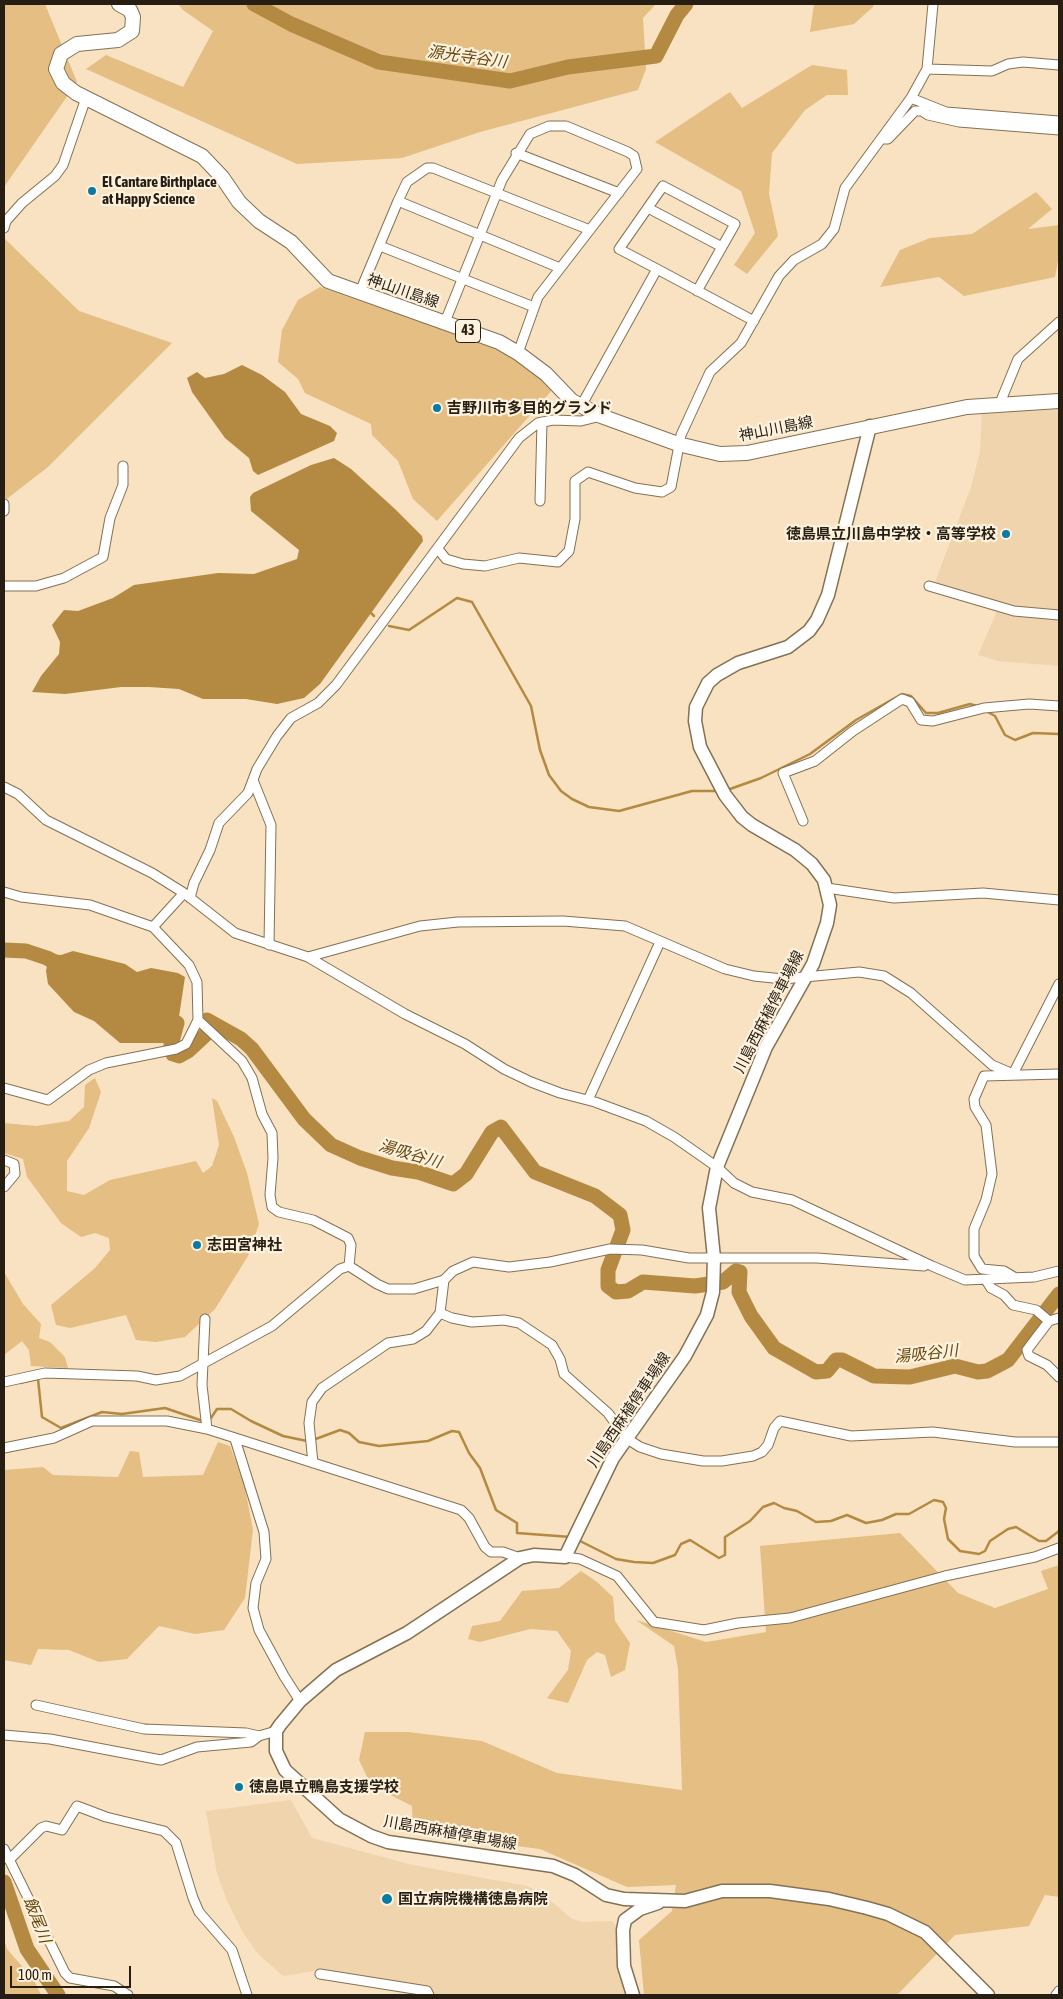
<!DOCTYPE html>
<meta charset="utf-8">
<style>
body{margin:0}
#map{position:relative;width:1063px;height:1999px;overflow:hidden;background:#f8e2c1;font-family:"Asap Condensed",sans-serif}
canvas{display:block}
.frame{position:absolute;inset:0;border:5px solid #261e12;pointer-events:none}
.scale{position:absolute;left:10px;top:1966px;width:121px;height:22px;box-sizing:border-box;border:2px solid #261e12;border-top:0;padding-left:6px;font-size:15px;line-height:18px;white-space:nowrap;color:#261e12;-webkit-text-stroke:4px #fef1dd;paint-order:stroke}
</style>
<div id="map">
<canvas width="1063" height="1999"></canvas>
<div class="frame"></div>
<div class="scale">100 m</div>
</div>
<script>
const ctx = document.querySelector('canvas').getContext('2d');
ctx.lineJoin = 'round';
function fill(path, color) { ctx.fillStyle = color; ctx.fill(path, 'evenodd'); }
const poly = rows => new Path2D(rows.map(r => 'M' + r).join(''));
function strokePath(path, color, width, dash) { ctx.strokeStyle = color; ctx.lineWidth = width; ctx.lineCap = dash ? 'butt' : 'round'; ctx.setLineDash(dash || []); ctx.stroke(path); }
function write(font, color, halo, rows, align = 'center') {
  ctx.font = font + ' "Asap Condensed","Noto Sans JP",sans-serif'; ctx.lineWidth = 4.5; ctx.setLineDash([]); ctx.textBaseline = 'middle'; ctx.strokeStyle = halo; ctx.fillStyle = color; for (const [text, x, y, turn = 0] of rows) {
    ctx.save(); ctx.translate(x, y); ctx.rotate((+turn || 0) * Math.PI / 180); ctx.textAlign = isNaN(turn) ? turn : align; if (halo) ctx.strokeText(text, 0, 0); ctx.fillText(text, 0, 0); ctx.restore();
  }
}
fill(poly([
 [1059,407,1059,611,1013,608,935,582,971,487,980,451,982,411],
 [997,611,1013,616,1059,619,1059,666,998,661,978,655],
 [291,1800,312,1838,413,1865,527,1886,543,1894,572,1919,583,1922,612,1921,617,1927,620,1978,626,1995,434,1995,427,1986,320,1970,283,1976,258,1954,242,1931,228,1903,217,1874,206,1811]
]), '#efd4ad');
fill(poly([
 [4,4,45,4,77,82,4,187],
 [178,4,656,4,643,18,646,69,638,90,480,132,402,158,297,164,86,69,106,55,183,87,213,31,183,10],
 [814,4,872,4,874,6,854,24,810,32],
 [812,65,847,70,848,95,827,95,805,110,772,153,769,194,778,236,747,274,734,265,755,233,741,191,655,142,730,92,742,108],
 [1036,192,1052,209,1028,229,1059,225,1059,254,1055,277,964,296,939,277,880,287,900,250,930,238,972,234],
 [4,238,79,311,172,343,48,467,4,501],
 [320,287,504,351,531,369,553,389,437,521,413,499,398,461,372,435,371,424,305,393,298,379,278,362,282,330,298,300],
 [95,1078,101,1092,89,1128,67,1161,67,1191,84,1195,110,1180,196,1161,203,1173,212,1166,219,1145,212,1098,217,1101,234,1137,247,1173,259,1224,248,1256,215,1309,185,1337,156,1342,136,1340,126,1315,70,1328,56,1325,51,1305,95,1268,110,1250,109,1238,95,1233,81,1237,61,1223,27,1177,23,1159,4,1153,4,1123,36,1126,69,1121,84,1107,85,1085],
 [4,1272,23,1304,41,1324,39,1338,50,1342,65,1357,68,1368,31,1366,29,1350,22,1341,4,1355],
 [218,1442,230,1446,244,1483,253,1530,245,1598,224,1630,195,1634,159,1626,127,1659,99,1662,69,1650,38,1649,31,1665,4,1660,4,1470,43,1467,53,1475,118,1477,130,1451,139,1452,143,1477,203,1475],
 [900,1533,958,1593,995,1608,1048,1589,1041,1571,1059,1565,1059,1897,1045,1895,1029,1926,955,1935,897,1995,644,1995,639,1940,672,1911,676,1885,627,1887,540,1849,413,1833,412,1806,371,1785,359,1760,365,1732,408,1732,482,1741,557,1773,682,1790,678,1669,674,1646,636,1620,706,1642,766,1632,760,1546],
 [581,1571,597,1582,613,1597,615,1621,630,1643,625,1670,611,1677,605,1655,597,1652,587,1660,568,1703,547,1698,568,1670,571,1651,557,1631,530,1629,480,1642,468,1639,472,1626,500,1621,522,1591,559,1588],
 [4,1939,7,1949,34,1980,41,1995,4,1995]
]), '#e4be82');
fill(poly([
 [242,365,262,375,285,392,301,414,330,426,337,433,334,441,258,475,253,471,249,458,225,438,192,392,187,378,197,372,205,378,224,374],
 [334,458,351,469,395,509,422,536,423,541,320,684,304,698,277,704,246,699,203,699,179,689,149,687,121,687,65,694,32,692,41,676,59,654,60,642,52,625,64,610,78,611,113,598,134,585,218,573,254,574,297,559,299,550,251,511,250,497,253,493,311,465],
 [73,951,125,964,137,972,151,968,178,973,185,977,175,1043,167,1045,164,1043,120,1043,94,1021,74,1012,48,984,46,971,49,954,61,955]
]), '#b48941');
strokePath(poly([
 [371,613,374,616],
 [389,626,409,630,457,598,472,602,531,706,540,750,549,775,561,791,572,799,589,807,619,811,692,791,718,791],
 [986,711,995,716,1005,735,1015,740,1033,733,1059,734],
 [730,789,761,778,810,754,856,720,902,694,911,696,926,713,938,713,970,704,977,706],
 [20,1383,38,1379,42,1417,61,1428,102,1412,122,1414,165,1408,203,1421],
 [211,1418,217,1409,231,1409,251,1421,283,1436,307,1441],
 [313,1440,340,1430,349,1433,359,1442,379,1446,428,1441,452,1431,459,1432,469,1453,480,1468,496,1510,517,1523,517,1533,571,1537],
 [578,1540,616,1559,634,1562,653,1563,675,1555,681,1544,690,1540,719,1558,725,1555,725,1537,750,1521,763,1507,774,1503,784,1508,797,1511,816,1522,831,1521,847,1515,866,1523,882,1520,896,1514,909,1514,934,1500,943,1502,946,1508,944,1519,948,1539,960,1551,979,1554,985,1551,990,1541,1008,1529,1016,1527,1039,1541,1046,1541,1059,1531]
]), '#b48941', 2.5);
strokePath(poly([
 [254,4,291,24,379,62,510,81,568,67,656,56,677,15,686,4],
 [4,950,26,951,47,958,66,968],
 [207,1020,241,1039,252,1049,304,1119,331,1145,360,1158,392,1168,418,1172,453,1184,466,1174,492,1132,501,1127,535,1172,595,1196,620,1215,623,1230,608,1270,608,1286,616,1292,628,1291,643,1282,695,1286,723,1282,736,1271,740,1272,739,1292,751,1316,774,1348,816,1372,827,1371,836,1360,842,1360,874,1376,910,1377,955,1366,978,1372,987,1371,1008,1360,1059,1294],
 [177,1023,171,1045,173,1054,179,1056,188,1051,215,1026],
 [4,1882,27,1949,58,1995]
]), '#b48941', 15);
const street = poly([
 [927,69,992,71,1008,64,1023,62,1059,65],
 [911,98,946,112,1059,121],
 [881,139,888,139,915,111,922,111,928,115,959,122,1059,130],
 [516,153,619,193],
 [398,201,407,182,427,168,433,168,590,230],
 [648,208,722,247],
 [4,228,6,221,22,203,55,176,63,165,86,98],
 [380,246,534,307],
 [657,269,619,249,663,186,735,224,697,291],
 [359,294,398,201,560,268],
 [445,322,502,180,530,134,549,126,566,126,628,152,634,156,637,169,538,297,518,353],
 [1000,403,1018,359,1059,322],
 [581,406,657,269,754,321],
 [540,501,542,422],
 [4,504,4,511],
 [438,549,446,559,463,564,485,566,519,558,558,562,569,551,575,519,575,481,588,472,635,488,662,492,671,487,681,435,710,372,741,343,779,276,794,260,822,244,834,229,845,188,911,98,927,69,933,4],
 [4,586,36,586,64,578,103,557,110,518,123,485,123,466],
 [929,586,1014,611,1059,615],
 [253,780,271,825,269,945],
 [4,787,18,794,46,820,152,873,184,893,235,933,308,957,405,1014,465,1044,504,1069,531,1082,560,1093,595,1102,646,1121,674,1137,717,1167,734,1183,752,1192,792,1200,932,1266,965,1280,1034,1277,1059,1271],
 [803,821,783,773,815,761,853,731,902,699,910,702,921,720,933,721,984,708,1029,704,1059,706],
 [827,888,894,898,983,893,1059,900],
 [4,892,21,897,90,905,153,927,189,965,197,982,198,1020,242,1061,252,1078,262,1114,272,1133,273,1158,270,1195,272,1207,279,1212,313,1220,348,1238,351,1245,349,1266],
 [190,898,194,883,210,850,219,823,248,793,257,769,277,736,291,718,318,703,336,685,519,438,538,423,553,420,581,421,601,416],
 [153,927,184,893],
 [308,957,420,926,458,922,563,921,625,926,725,969,754,976,783,979,859,972,884,976,911,993,992,1065,1013,1074],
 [1013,1074,1059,984],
 [4,1088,48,1100,89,1070,106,1063,176,1049,186,1044,198,1020],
 [588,1100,660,942],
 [4,1160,14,1164,15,1174,4,1187],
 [349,1266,377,1284,388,1289,414,1289,444,1280,453,1271,473,1262,509,1267,550,1262,610,1249,642,1250,689,1258,817,1258,924,1266],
 [1014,1277,1004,1271,982,1269,974,1256,974,1229,986,1200,992,1174,986,1125,975,1107,974,1099,984,1076,1059,1074],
 [444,1280,440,1313,452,1318,472,1322,504,1320,519,1323,552,1345,560,1359,564,1374,608,1413,626,1438,640,1447,661,1454,703,1461,722,1461,753,1456,762,1452,768,1445,774,1428,780,1421,851,1436,933,1432,1015,1442,1059,1442],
 [986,1280,991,1288,1004,1295,1013,1305,1036,1310,1049,1321,1059,1318],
 [205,1319,202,1385,207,1429],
 [1049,1321,1027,1350,1029,1356,1047,1365,1059,1377],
 [4,1382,45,1373,137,1376,156,1380,180,1376,272,1326,340,1269,349,1266],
 [235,1439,264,1532,266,1559,256,1583,253,1608,259,1630,284,1676,300,1701],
 [4,1448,54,1438,92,1421,167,1421,207,1429,461,1510,469,1518,485,1547,491,1552,503,1552,520,1558],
 [313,1463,309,1423,312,1402,322,1388,388,1343,413,1339,426,1331,440,1313],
 [565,1557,580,1559,617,1576,654,1622,704,1630,738,1623,790,1618,945,1576,1035,1557,1059,1548],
 [36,1705,144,1729,246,1733,259,1736],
 [4,1735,50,1739,161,1760,197,1747,251,1742,259,1736,276,1731],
 [4,1849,65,1973,70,1978,114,1986,128,1995],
 [9,1860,41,1828,46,1826,62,1830,77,1806,106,1817,164,1831,176,1843,193,1898,199,1912,232,1950,247,1995],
 [320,1974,427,1991,429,1995],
 [1056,1995,1059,1991]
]);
const secondary = poly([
 [870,426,828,595,817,620,809,631,788,647,738,663,717,675,708,683,696,707,695,721,700,747,725,795,742,817,752,825,795,850,812,864,824,880,830,905,827,923,813,964,766,1047,717,1167,709,1208,714,1258,713,1292,707,1315,685,1356,613,1458,565,1557,534,1555,520,1558,407,1633,336,1670,300,1701,280,1725,276,1731,276,1751,285,1770,339,1819,371,1836,388,1842,553,1866,575,1875,606,1895,624,1899,685,1901,722,1891,770,1891,829,1899,867,1908,888,1914,925,1932,988,1995],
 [633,1995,624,1966,623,1930,625,1920,640,1909,658,1903]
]);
const primary = poly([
 [119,4,130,10,133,17,132,31,118,40,77,44,61,54,56,69,63,83,76,93,202,156,222,177,239,202,259,221,291,242,328,281,499,342,518,353,546,374,572,401,601,416,678,444,720,454,747,453,967,407,1059,401]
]);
strokePath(street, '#847153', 11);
strokePath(secondary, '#847153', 15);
strokePath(primary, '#847153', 16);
strokePath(street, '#fff', 9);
strokePath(secondary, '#fff', 12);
strokePath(primary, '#fff', 14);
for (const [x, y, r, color] of [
 [92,191,5,"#0a7aa3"],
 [437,408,5,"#0a7aa3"],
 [1006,534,5,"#0a7aa3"],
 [197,1245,5,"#0a7aa3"],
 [239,1787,5,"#0a7aa3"],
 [387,1899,6,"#0a7aa3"]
]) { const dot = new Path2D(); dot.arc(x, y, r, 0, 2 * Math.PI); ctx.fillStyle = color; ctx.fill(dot); strokePath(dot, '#fef1dd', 2); }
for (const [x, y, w] of [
 [468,331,25]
]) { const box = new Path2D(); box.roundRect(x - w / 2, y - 11.5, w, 23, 4); ctx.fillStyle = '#fef1dd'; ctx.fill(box); strokePath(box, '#261e12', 1); }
write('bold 14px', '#261e12', null, [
 ["43",468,331]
]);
write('bold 15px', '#261e12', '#fef1dd', [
 ["El Cantare Birthplace",102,182],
 ["at Happy Science",102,199],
 ["吉野川市多目的グランド",447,408],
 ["徳島県立川島中学校・高等学校",996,534,"right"],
 ["志田宮神社",207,1245],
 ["徳島県立鴨島支援学校",249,1787],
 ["国立病院機構徳島病院",398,1899]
], 'left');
write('15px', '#261e12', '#fef1dd', [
 ["神山川島線",403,291,19],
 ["神山川島線",776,429,-11],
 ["川島西麻植停車場線",769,1012,-63],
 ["川島西麻植停車場線",629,1410,-56],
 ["川島西麻植停車場線",450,1833,10]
]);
write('italic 16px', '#684a12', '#fef1dd', [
 ["源光寺谷川",467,57,8],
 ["湯吸谷川",410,1154,16],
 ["湯吸谷川",926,1354,-6],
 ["飯尾川",37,1920,69]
]);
</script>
